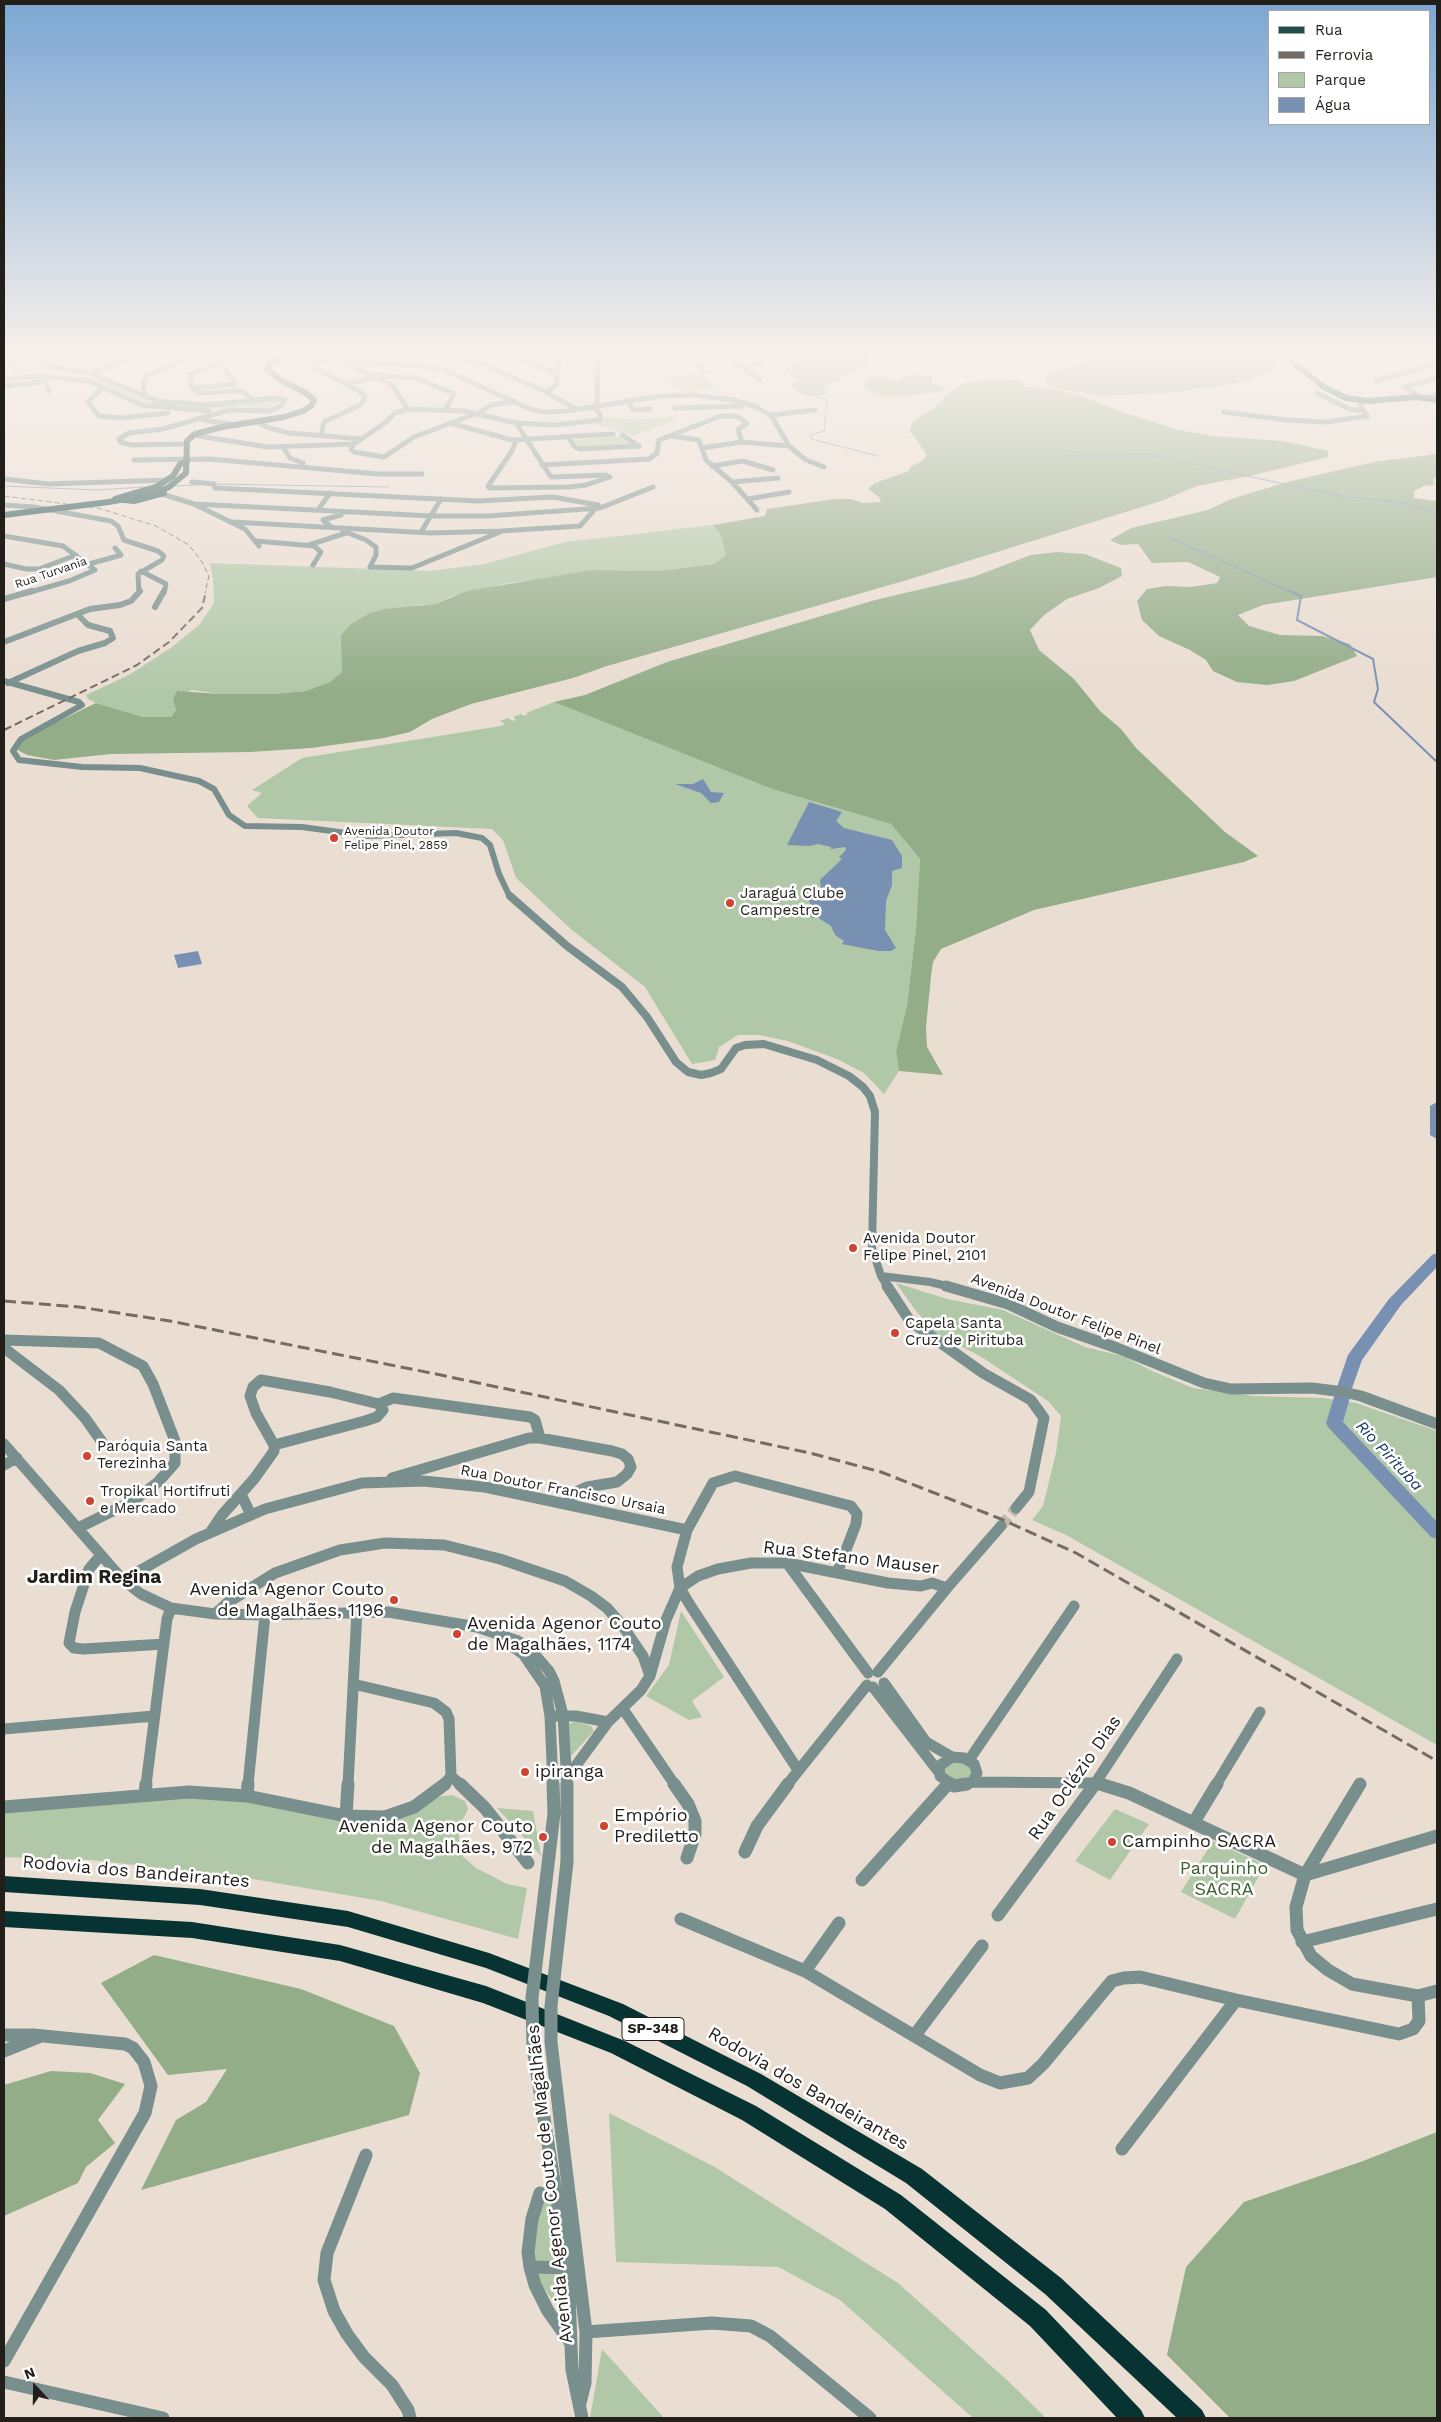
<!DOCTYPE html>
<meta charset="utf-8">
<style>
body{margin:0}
#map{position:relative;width:1441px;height:2422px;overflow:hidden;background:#eaddd2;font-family:"Work Sans",sans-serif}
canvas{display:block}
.frame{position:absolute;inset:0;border:5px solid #221e1a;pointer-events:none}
.legend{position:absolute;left:1268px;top:10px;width:162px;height:115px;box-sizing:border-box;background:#fff;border:1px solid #a7a5a3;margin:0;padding:6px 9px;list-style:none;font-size:15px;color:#221e1a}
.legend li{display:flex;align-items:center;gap:10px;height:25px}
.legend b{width:25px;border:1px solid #a7a5a3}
.north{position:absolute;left:10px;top:2362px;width:50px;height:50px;-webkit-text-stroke:4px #fff;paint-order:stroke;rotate:339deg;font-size:14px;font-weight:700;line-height:20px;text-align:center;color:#221e1a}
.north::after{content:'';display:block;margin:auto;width:18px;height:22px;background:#221e1a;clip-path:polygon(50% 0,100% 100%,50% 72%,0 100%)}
</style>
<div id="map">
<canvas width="1441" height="2422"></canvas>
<div class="frame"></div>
<ul class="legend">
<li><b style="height:6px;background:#204d4a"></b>Rua</li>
<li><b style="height:6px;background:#736c65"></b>Ferrovia</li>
<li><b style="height:14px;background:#b1c8a8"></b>Parque</li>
<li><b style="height:14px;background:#7890b2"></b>Água</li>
</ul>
<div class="north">N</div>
</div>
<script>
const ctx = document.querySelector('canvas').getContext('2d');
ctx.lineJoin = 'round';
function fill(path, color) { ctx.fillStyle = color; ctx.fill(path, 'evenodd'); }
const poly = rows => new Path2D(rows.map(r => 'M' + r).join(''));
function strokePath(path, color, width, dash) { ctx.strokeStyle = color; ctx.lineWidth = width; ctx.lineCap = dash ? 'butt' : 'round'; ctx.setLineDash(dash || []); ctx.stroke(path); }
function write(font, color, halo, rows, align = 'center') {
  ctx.font = font + ' "Work Sans",sans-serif'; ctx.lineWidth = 5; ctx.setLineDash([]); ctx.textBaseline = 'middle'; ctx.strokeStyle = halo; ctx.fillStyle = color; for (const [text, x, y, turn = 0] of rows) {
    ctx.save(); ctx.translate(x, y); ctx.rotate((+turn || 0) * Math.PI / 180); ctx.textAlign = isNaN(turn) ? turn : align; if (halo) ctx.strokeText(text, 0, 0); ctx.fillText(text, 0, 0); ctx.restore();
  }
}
fill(poly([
 [555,354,552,370,515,355,516,354],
 [44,355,81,357,83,362,72,367,57,366],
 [696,373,716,388,682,392,663,377],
 [95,378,138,397,157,403,201,406,273,399,280,401,264,410,249,407,206,409,141,403,93,380],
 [670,416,678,419,634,436,593,423,604,417,636,420],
 [619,436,634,445,580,447,574,440],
 [713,525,720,534,726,555,714,564,658,571,591,570,565,576,508,583,449,597,435,604,417,605,343,659,342,672,330,682,306,691,273,694,220,694,192,690,173,699,176,710,171,717,143,717,96,703,88,699,86,695,129,675,172,647,200,624,214,603,213,579,210,563,431,571,484,564,565,542],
 [554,702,772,789,891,824,920,859,916,928,907,1005,896,1052,899,1071,884,1094,864,1073,837,1059,788,1041,759,1035,738,1035,719,1047,715,1060,692,1064,645,987,572,930,516,878,503,840,492,829,258,818,247,806,262,793,252,790,302,758,501,726,505,724,500,721,508,718,513,721,516,719,513,717,521,714,524,716,528,714,526,713],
 [896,1283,947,1299,1003,1310,1085,1347,1123,1356,1152,1371,1193,1388,1254,1396,1323,1398,1356,1403,1437,1431,1437,1745,1066,1535,1032,1520,1043,1506,1056,1453,1061,1416,1048,1401,983,1358,935,1332,916,1311],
 [681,1611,724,1677,692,1701,702,1717,689,1720,646,1696,669,1665],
 [575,1721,591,1726,594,1731,571,1756,569,1724],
 [964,1761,972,1770,971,1777,963,1782,946,1777,944,1766,946,1763],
 [452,1795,465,1801,468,1809,459,1827,459,1853,476,1868,507,1884,527,1888,518,1939,381,1901,247,1878,91,1860,4,1857,4,1810,188,1796,245,1800,366,1822,437,1797],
 [497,1808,533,1811,541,1856],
 [1115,1809,1149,1824,1110,1880,1075,1861],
 [1213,1841,1265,1865,1235,1919,1181,1892],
 [609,2113,713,2166,898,2283,1008,2381,1046,2418,973,2418,840,2300,778,2267,616,2262],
 [552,2190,557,2208,557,2259,556,2266,536,2265,532,2242,546,2193],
 [539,2274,554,2274,554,2302,540,2283],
 [602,2349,664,2418,590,2418]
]), '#b1c8a8');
fill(poly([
 [808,354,869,354,866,362,859,369,826,386,823,390,827,394,808,396,797,392,791,383,800,381,785,371,784,368,805,358],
 [945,354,1045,354,1029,359,1017,360,955,357],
 [1161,354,1277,354,1284,360,1263,375,1232,384,1166,393,1102,396,1052,387,1045,383,1046,375,1091,360,1114,356],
 [917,374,930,376,933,377,931,383,945,388,939,392,896,397,877,395,865,388,866,381,871,378,879,376,895,380],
 [997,378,1023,381,1024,387,1051,388,1081,396,1122,412,1178,430,1213,436,1283,441,1328,451,1328,457,1254,475,1197,486,1161,501,907,580,607,666,573,678,471,704,432,719,410,732,384,738,311,748,250,752,111,754,54,760,27,755,16,749,24,738,96,703,143,717,171,717,176,710,173,699,177,691,220,694,273,694,306,691,330,682,342,672,341,635,351,624,370,613,385,609,435,604,467,591,591,570,658,571,714,564,726,555,720,534,713,525,765,516,767,509,834,499,851,499,863,503,881,502,879,497,868,489,875,483,909,471,911,466,922,461,927,455,910,431,913,421,934,408,951,391,964,383],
 [1437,454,1437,477,1433,479,1434,485,1424,486,1414,491,1414,498,1437,501,1437,577,1263,605,1238,615,1249,626,1280,635,1322,636,1350,644,1357,656,1294,681,1267,685,1237,682,1213,671,1206,660,1190,650,1159,636,1142,620,1137,601,1147,589,1166,586,1191,587,1217,583,1220,577,1188,562,1152,563,1138,544,1121,545,1110,540,1131,528,1208,510,1231,499,1291,481,1374,462],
 [1057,552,1085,554,1121,568,1122,576,1099,588,1067,599,1044,615,1030,630,1039,650,1074,679,1100,711,1121,729,1136,748,1225,832,1258,856,1244,862,1034,910,941,949,933,962,931,976,926,1027,927,1047,943,1075,899,1071,896,1052,907,1005,916,928,920,859,891,824,772,789,554,702,585,695,667,662,875,600,973,577,1031,555],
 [154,1955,301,1989,394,2026,420,2073,409,2115,141,2190,176,2120,206,2102,227,2069,168,2075,101,1983],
 [51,2071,90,2073,125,2084,98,2120,115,2143,86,2167,78,2183,4,2216,4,2085],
 [1437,2132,1437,2418,1230,2418,1167,2355,1186,2267,1244,2202,1363,2161]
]), '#93ad89');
fill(poly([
 [703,779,711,792,724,793,719,802,711,803,701,793,675,784,693,784],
 [809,802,842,812,836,821,844,828,892,840,902,856,902,868,892,871,892,885,886,901,885,930,896,948,891,951,878,951,842,944,844,941,835,935,831,926,817,917,812,918,809,914,812,911,807,907,811,906,807,896,821,889,820,880,842,859,839,857,846,850,845,847,831,849,831,847,818,844,809,846,787,845],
 [198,951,202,964,178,968,174,955]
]), '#7890b2');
strokePath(poly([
 [771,368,803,386,805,393,827,400,824,431,810,435,811,439,878,456],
 [4,377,38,374],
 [1067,456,1147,454,1339,496,1403,503,1437,513],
 [213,484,389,487],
 [4,486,96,490,145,487],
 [173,486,198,485],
 [1168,537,1293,593]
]), '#7890b2', 1);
strokePath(poly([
 [1290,591,1301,596,1297,620,1373,659,1378,689,1374,702,1437,762]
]), '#7890b2', 2);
fill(poly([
 [1437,1102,1437,1139,1430,1135,1430,1106,1437,1102],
 [1437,1253,1437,1267,1401,1305,1362,1360,1351,1391,1339,1391,1337,1387,1348,1355,1389,1299,1432,1255,1437,1253],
 [1342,1392,1348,1393,1350,1397,1343,1422,1437,1522,1437,1539,1431,1537,1328,1427,1326,1423,1334,1397,1336,1393,1342,1392]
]), '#7890b2');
strokePath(poly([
 [1001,1526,1016,1508]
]), '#c2b7ad', 11, [11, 5]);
strokePath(poly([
 [4,354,19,370],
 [36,354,50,367,89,373,157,401,209,405,275,398,285,400,282,405,270,411,229,410,163,429,129,433,119,439,121,442,131,445,187,444],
 [38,354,68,356,91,354],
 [237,354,230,360,191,374,190,384,198,393,241,391,254,400],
 [432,354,460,358,485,365,548,393,576,409],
 [508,354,556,374],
 [679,354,699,366,703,372],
 [721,354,760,379],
 [1411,354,1437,362],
 [343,361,420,366,444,370,530,409,544,412,568,411,661,396,695,395,732,400,754,406,771,415,789,446,806,460,824,467],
 [347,363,391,384,408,409],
 [746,370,776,354],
 [89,373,148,354],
 [374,375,416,378,454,394,445,410],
 [43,376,49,391],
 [4,379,43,376,89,381,141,405,209,411],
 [1376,381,1437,364],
 [345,384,378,377],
 [4,386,41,382],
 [103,387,88,402,99,416,122,418,168,413],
 [192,388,235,384,221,364],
 [546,392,556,385,559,354],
 [1317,393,1351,410,1363,410],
 [1416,394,1405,387,1437,378],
 [145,397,143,383,147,375,199,354],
 [1426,398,1437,394],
 [626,400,634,410,650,409],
 [597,406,598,354],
 [675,408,742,406],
 [1224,412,1287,420,1326,422,1367,416,1360,405,1361,401],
 [479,413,491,405,515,401],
 [771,415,815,410],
 [203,420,237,425],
 [257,422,269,428,290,433,360,439],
 [450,423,512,440,613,434],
 [516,423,551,477,605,475,610,477,586,485,569,487,489,488,488,486,512,451,516,440],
 [192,435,268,447,354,444,385,423,395,413,408,409,464,411,516,423,554,425,600,420,600,414,593,406],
 [321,435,324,422,360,405,365,397,359,391,314,368,318,363,338,358],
 [622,435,639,446],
 [671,436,699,440,706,460,732,482,757,510],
 [569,438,575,447,580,449,639,446],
 [354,444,351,449,354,452,384,457,414,437,475,414],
 [283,447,290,458,303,463],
 [702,448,742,442,789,446],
 [134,460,210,459,378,474,422,474],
 [542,465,649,459,657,453,659,440,721,416,736,416,747,423,738,430,742,442],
 [712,466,743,461,773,470],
 [4,479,48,484,168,480],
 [192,482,214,484,215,488],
 [732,482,778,478],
 [215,488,478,501,553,497,598,505],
 [162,494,194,504,245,529,259,546],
 [748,499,789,492],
 [194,504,432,516,488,516,600,508,653,487],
 [4,505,34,507,111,521,118,526,124,540,158,551,164,556,162,560,138,574,139,593],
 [318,510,330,493],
 [232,522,431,533,501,531,580,526,595,509],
 [331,527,323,520,341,515],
 [343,531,366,540,376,547,376,555,370,567,412,568,500,532],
 [421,532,441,499],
 [4,536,63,546,95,570,69,581,27,593],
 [256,541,314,546,321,552,313,565],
 [309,545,346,533],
 [4,564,26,569,39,569,76,555],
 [89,564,121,555,115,548],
 [141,571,166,584,164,593]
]), '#788f8d', 5);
strokePath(poly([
 [4,599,32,591],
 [155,607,164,591],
 [4,642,90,609,120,605,131,601,140,591],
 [4,681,79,702,82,705,21,739,13,751,19,760,82,767,140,768,199,781,214,789,229,815,245,826,302,827,368,836,456,833,482,838,490,845,499,874,510,897],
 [8,683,78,651,105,643,113,638,110,631,88,625,78,615]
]), '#788f8d', 6);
strokePath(poly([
 [510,896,567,946,622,987,647,1017,676,1062,688,1072,701,1075,711,1073,721,1069,736,1048,745,1045,764,1044,817,1060,849,1076,863,1087,870,1096,875,1112,872,1248,881,1276,888,1287],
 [881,1276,930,1282,951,1287]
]), '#788f8d', 8);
strokePath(poly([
 [887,1286,910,1321,983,1373,1031,1400,1044,1418,1029,1492,1016,1508],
 [946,1286,1008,1304,1057,1327,1117,1348,1204,1383,1231,1389,1312,1388,1344,1392,1361,1396,1437,1424],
 [4,1340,99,1343,143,1366,153,1384,175,1441,175,1463,158,1482,135,1500,78,1528],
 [4,1348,59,1390,85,1418,102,1442],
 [261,1380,330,1392,379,1404,383,1410,377,1417,365,1421,274,1445,256,1413,250,1396,253,1387,261,1380],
 [379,1404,393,1398,530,1417,535,1420,540,1438],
 [4,1444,123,1580,141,1594,171,1608,215,1614,265,1615,388,1612,477,1627,518,1641,531,1650,549,1671,554,1681,563,1715,567,1785],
 [4,1465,17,1458],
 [392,1478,529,1438,540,1438,612,1451,622,1454,628,1459,631,1467,627,1474,617,1482,587,1487,578,1491,567,1504],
 [241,1494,251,1515],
 [211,1531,222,1515,254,1479,274,1451,274,1445],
 [100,1556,89,1569,75,1612,69,1643,74,1648,84,1649,164,1644],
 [787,1563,868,1673],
 [123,1580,196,1539,265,1509,362,1483,423,1481,485,1487,687,1530],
 [215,1614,227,1603,275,1573,340,1550,385,1543,444,1545,500,1559,565,1581,591,1596,607,1608,622,1625,643,1656,650,1676],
 [502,1639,523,1654,545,1686,550,1716,553,1785],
 [878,1672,947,1588],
 [884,1683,926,1742,952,1757],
 [353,1684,434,1703,446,1712,449,1719,451,1776],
 [873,1687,938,1771],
 [623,1709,675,1785],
 [550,1716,576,1716,608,1722],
 [4,1729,154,1716],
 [969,1760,1074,1606],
 [798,1770,690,1605,680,1588,677,1567,687,1530,713,1483,735,1476,851,1506,857,1514,856,1524,837,1573],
 [451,1776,461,1785],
 [553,1776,572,1771,608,1722,641,1690,650,1676,666,1620,680,1588,698,1576,718,1569,751,1563,787,1563,888,1583,921,1586,932,1583,947,1588,1001,1526],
 [973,1782,1096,1783,1104,1785],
 [146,1785,167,1619,171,1608],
 [248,1785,265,1615],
 [348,1785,357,1611],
 [444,1785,451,1776],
 [787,1785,867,1685],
 [953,1785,940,1776,939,1766,952,1757,964,1758,974,1764,977,1773,973,1782,963,1785],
 [1094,1785,1177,1659],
 [1216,1785,1260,1712]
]), '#788f8d', 11);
strokePath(poly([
 [460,1784,485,1808,528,1863],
 [567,1784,567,1862],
 [674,1784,688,1804,695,1821,695,1834,687,1858],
 [951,1784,954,1786,967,1784],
 [1100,1784,1129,1793,1305,1875,1437,1836],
 [1360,1784,1305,1875,1296,1907,1297,1930,1311,1956,1328,1970,1352,1984,1418,1996,1437,1991],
 [145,1794,146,1784],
 [247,1796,248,1784],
 [4,1807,189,1792,247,1796,346,1816,385,1817,414,1807,445,1784],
 [346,1816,348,1784],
 [1194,1822,1217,1784],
 [745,1852,757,1826,788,1784],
 [549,1856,554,1813,553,1784],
 [862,1880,948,1784],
 [998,1915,1095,1784],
 [681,1919,805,1971,980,2075,1000,2083,1028,2078,1043,2064,1112,1981,1124,1978,1140,1977,1236,2000,1399,2034,1413,2029,1419,2021,1418,1996],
 [1302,1942,1437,1909],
 [805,1971,839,1923],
 [4,2035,33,2035,125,2044,133,2048,144,2062,151,2086,145,2113,4,2361],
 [915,2035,982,1946],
 [4,2051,41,2036],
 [562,2136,586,2332,585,2383,580,2403],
 [547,2137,568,2268,572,2370,582,2418],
 [1122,2149,1236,2000],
 [366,2155,327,2253,324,2280,334,2311,347,2334,364,2357,392,2385,408,2410,410,2418],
 [540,2193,532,2219,528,2252,530,2267,535,2285,548,2311,570,2342],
 [530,2267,568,2268],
 [586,2332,712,2323,751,2326,770,2336,870,2418],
 [4,2382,163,2418]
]), '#788f8d', 13);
strokePath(poly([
 [1282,354,1324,387,1346,398,1368,401,1416,397,1437,400],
 [156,493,169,487,186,473,187,441,195,434,222,427,284,417,303,411,312,405,314,400,306,393,280,380,267,369,270,363,291,354],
 [164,493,134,501,115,499,156,487,173,476,180,464,187,461]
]), '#204d4a', 6);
fill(poly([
 [4,1876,200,1889,348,1911,489,1953,623,2004,761,2074,922,2169,1061,2278,1202,2410,1206,2418,1177,2418,1045,2294,906,2183,747,2086,609,2016,486,1968,348,1927,200,1905,4,1892,4,1876],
 [4,1911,192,1922,340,1945,486,1986,625,2041,756,2106,901,2195,1046,2310,1141,2410,1145,2418,1117,2418,1030,2326,885,2209,742,2120,611,2053,483,2003,340,1961,192,1938,4,1927,4,1911]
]), '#073432');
strokePath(poly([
 [4,496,98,508,156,526,189,545,202,562,209,576,205,593]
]), '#736c65', 1, [5.5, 3]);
strokePath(poly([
 [4,730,137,665,169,642,202,608,206,591]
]), '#736c65', 2, [8, 4]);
strokePath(poly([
 [4,1301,79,1307,170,1321,431,1373,810,1453,881,1472,1001,1519,1076,1553,1437,1761]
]), '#736c65', 3, [12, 5.5]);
strokePath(poly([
 [562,2136,551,2042,551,2006,567,1862],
 [547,2137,533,2047,532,1998,549,1856]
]), '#788f8d', 13);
strokePath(poly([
 [4,515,109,502,156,493]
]), '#204d4a', 6);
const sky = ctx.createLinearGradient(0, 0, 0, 693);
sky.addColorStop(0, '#7ba6d2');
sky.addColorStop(0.51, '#f6f0eb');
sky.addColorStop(1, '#f6f0eb00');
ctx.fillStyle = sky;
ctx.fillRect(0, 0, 1441, 693);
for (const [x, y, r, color] of [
 [334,838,5,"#d04334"],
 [730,903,5,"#d04334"],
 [853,1248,5,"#d04334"],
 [895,1333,5,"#d04334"],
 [87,1456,5,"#d04334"],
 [90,1501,5,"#d04334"],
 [394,1600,5,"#d04334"],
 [457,1634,5,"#d04334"],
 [525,1772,5,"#d04334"],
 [604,1826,5,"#d04334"],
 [543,1837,5,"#d04334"],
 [1112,1842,5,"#d04334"]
]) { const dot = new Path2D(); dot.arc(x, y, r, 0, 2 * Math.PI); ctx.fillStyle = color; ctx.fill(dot); strokePath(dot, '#fff', 2); }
write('12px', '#221e1a', '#fff', [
 ["Rua Turvania",51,573,-19]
]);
write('12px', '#221e1a', '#fff', [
 ["Avenida Doutor",344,831],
 ["Felipe Pinel, 2859",344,845]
], 'left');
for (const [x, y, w] of [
 [653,2029,62]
]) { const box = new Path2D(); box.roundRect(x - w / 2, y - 11.5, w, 23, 4); ctx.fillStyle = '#fff'; ctx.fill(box); strokePath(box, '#221e1a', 1); }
write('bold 14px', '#221e1a', null, [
 ["SP-348",653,2029]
]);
write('15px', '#221e1a', '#fff', [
 ["Jaraguá Clube",740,894],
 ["Campestre",740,911],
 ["Avenida Doutor",863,1239],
 ["Felipe Pinel, 2101",863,1256],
 ["Capela Santa",905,1324],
 ["Cruz de Pirituba",905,1341],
 ["Paróquia Santa",97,1447],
 ["Terezinha",97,1464],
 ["Tropikal Hortifruti",100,1492],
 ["e Mercado",100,1509]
], 'left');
write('15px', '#221e1a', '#fff', [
 ["Avenida Doutor Felipe Pinel",1066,1314,21],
 ["Rua Doutor Francisco Ursaia",563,1490,11]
]);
write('italic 16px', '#173966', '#fff', [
 ["Rio Pirituba",1389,1456,47]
]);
write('18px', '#221e1a', '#fff', [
 ["Rua Stefano Mauser",851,1558,7],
 ["Rua Oclézio Dias",1075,1778,-55],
 ["Rodovia dos Bandeirantes",136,1872,5],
 ["Rodovia dos Bandeirantes",808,2089,30],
 ["Avenida Agenor Couto de Magalhães",550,2184,-96]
]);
write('18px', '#221e1a', '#fff', [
 ["Avenida Agenor Couto",384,1590,"right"],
 ["de Magalhães, 1196",384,1611,"right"],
 ["Avenida Agenor Couto",467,1624],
 ["de Magalhães, 1174",467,1645],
 ["ipiranga",535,1772],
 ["Empório",614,1816],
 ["Prediletto",614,1837],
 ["Avenida Agenor Couto",533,1827,"right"],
 ["de Magalhães, 972",533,1848,"right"],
 ["Campinho SACRA",1122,1842]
], 'left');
write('18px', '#3c602d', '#fff', [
 ["Parquinho",1224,1869],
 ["SACRA",1224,1890]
]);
write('bold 19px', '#221e1a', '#fff', [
 ["Jardim Regina",94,1577]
]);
</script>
